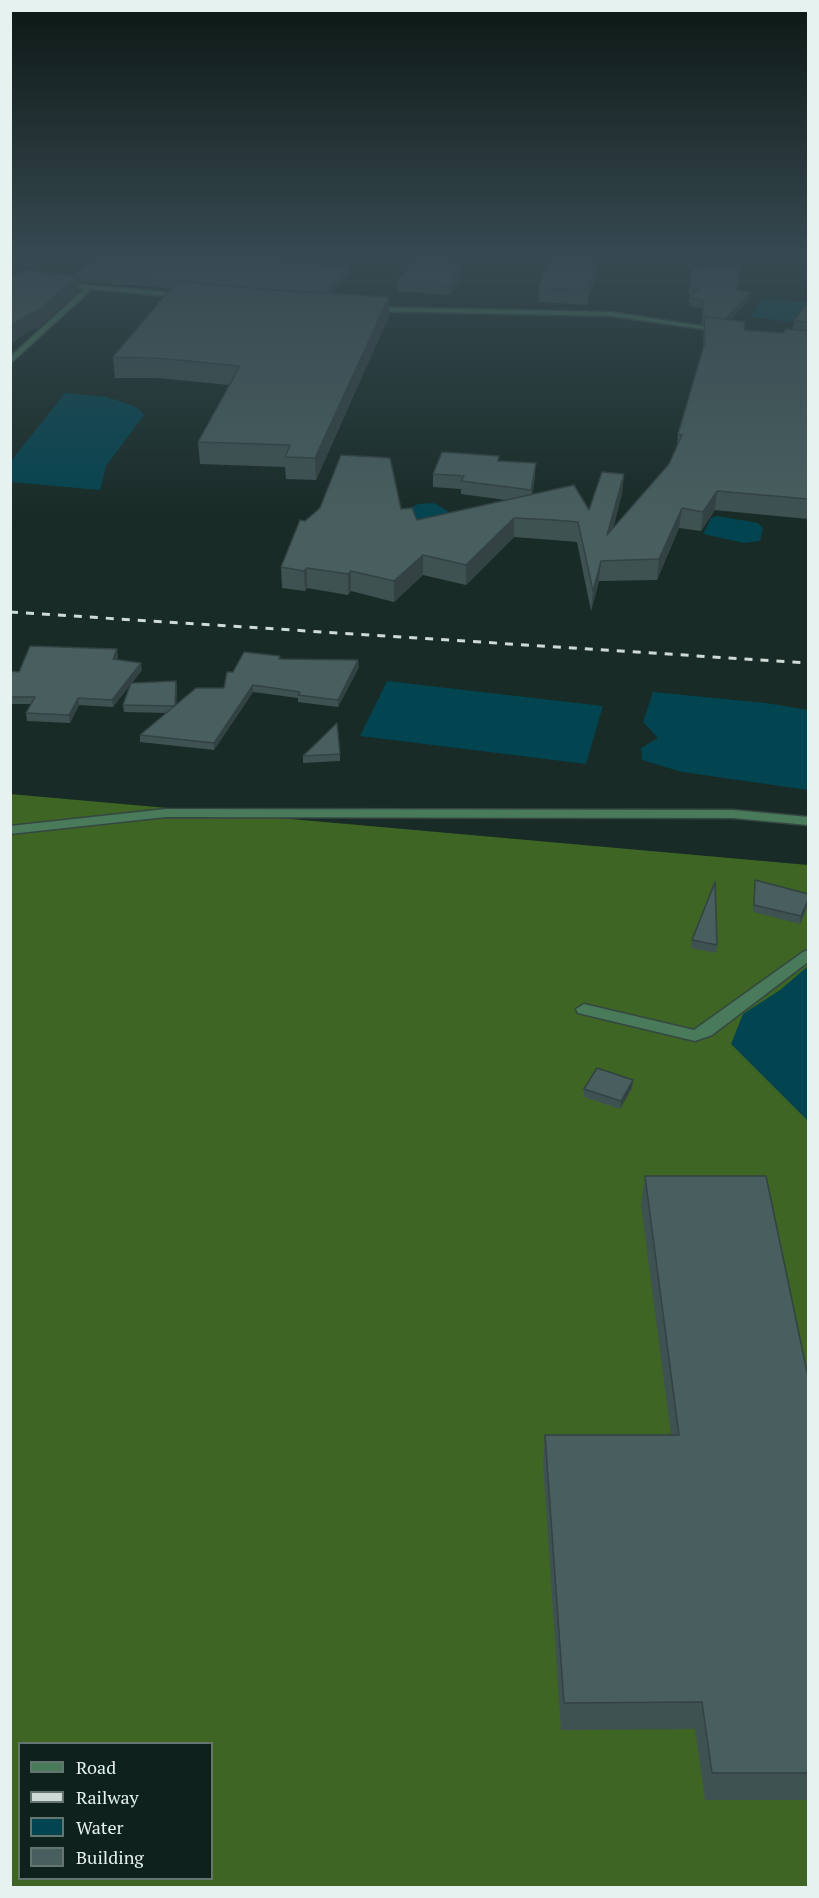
<!DOCTYPE html>
<style>
body{margin:0}
#map{position:relative;width:819px;height:1898px;overflow:hidden;background:#182b26;font-family:"PT Serif",serif}
canvas{display:block}
.frame{position:absolute;inset:0;border:12px solid #e6f2ef;pointer-events:none}
.legend{position:absolute;left:18px;top:1742px;width:195px;height:138px;box-sizing:border-box;background:#0e211c;border:2px solid #647570;margin:0;padding:8px 10px;list-style:none;font-size:18px;color:#e6f2ef}
.legend li{display:flex;align-items:center;gap:12px;height:30px}
.legend b{width:30px;border:2px solid #647570}
</style>
<div id="map">
<canvas width="819" height="1898"></canvas>
<div class="frame"></div>
<ul class="legend">
<li><b style="height:8px;background:#497a5a"></b>Road</li>
<li><b style="height:8px;background:#cddad6"></b>Railway</li>
<li><b style="height:16px;background:#024450"></b>Water</li>
<li><b style="height:16px;background:#495f5f"></b>Building</li>
</ul>
</div>
<script>
const ctx = document.querySelector('canvas').getContext('2d');
ctx.lineJoin = 'round';
function fill(path, color) { ctx.fillStyle = color; ctx.fill(path, 'evenodd'); }
const poly = rows => new Path2D(rows.map(r => 'M' + r).join(''));
function strokePath(path, color, width, dash) { ctx.strokeStyle = color; ctx.lineWidth = width; ctx.lineCap = dash ? 'butt' : 'round'; ctx.setLineDash(dash || []); ctx.stroke(path); }
fill(poly([
 [10,794,808,865,808,1887,11,1887],
 [20,1744,212,1744,212,1878,20,1878]
]), '#3e6524');
fill(poly([
 [763,298,808,303,808,324,751,317],
 [65,393,107,397,137,407,144,415,106,466,100,490,11,482,11,461],
 [434,503,449,512,448,520,437,525,404,517,409,509,418,504],
 [717,516,758,523,763,528,760,541,744,543,703,534,711,518],
 [387,681,603,706,586,764,360,736],
 [653,692,766,703,808,710,808,790,682,772,642,760,641,748,658,738,643,722],
 [808,966,808,1121,731,1044,743,1014,780,990]
]), '#024450');
const minor = poly([
 [56,282,185,294,189,296,185,298,92,289,10,364,10,357,84,289,59,286,56,286,56,282],
 [367,307,611,312,727,330,723,332,611,316,370,311,367,311,367,307],
 [166,809,733,810,808,817,808,825,733,818,166,817,10,834,10,826,166,809],
 [808,950,808,962,712,1035,695,1041,578,1013,576,1009,584,1004,694,1030,803,952,808,950]
]);
strokePath(minor, '#354742', 3);
fill(minor, '#497a5a');
strokePath(poly([
 [10,612,808,663]
]), '#cddad6', 3, [8, 8]);
fill(poly([
 [86,260,286,260,284,262,349,267,349,274,332,293,389,297,389,316,316,480,286,479,285,467,200,464,198,442,229,385,158,378,115,378,113,357,171,289,138,285,113,285,108,281,104,284,78,281,79,291,39,327,28,331,10,345,10,277,75,276,75,274,91,264],
 [549,260,599,260,598,265,587,305,538,302,539,288],
 [459,270,459,281,449,295,398,291,398,281],
 [689,287,737,290,750,299,730,320,744,330,783,333,793,329,794,320,808,302,808,519,715,510,701,531,679,528,657,580,599,581,591,611,577,542,553,540,514,537,466,585,423,575,394,602,351,591,348,595,307,588,305,591,282,588,281,567,305,521,401,509,417,520,506,500,461,494,461,489,433,487,433,474,499,461,535,476,532,494,589,510,624,474,622,493,613,529,669,464,677,447,678,434,703,349,704,324,702,324,702,308,689,306,689,298,693,295,689,295],
 [118,656,117,660,142,670,132,683,176,681,177,688,176,705,224,688,233,672,280,659,358,660,359,667,338,707,298,702,298,698,253,692,214,750,140,742,140,735,167,713,124,712,123,705,130,685,113,707,79,705,70,723,27,721,26,713,31,704,10,704,10,671,19,672],
 [340,754,340,761,303,763,303,756],
 [755,880,808,894,808,904,800,924,753,912],
 [692,940,717,945,716,953,691,948],
 [632,1088,620,1109,584,1097,584,1089],
 [645,1176,808,1377,808,1800,705,1800,695,1729,561,1730,543,1464,545,1435,671,1435,641,1205]
]), '#3f5252');
fill(poly([
 [597,260,599,260,598,265,587,305,588,290],
 [349,267,349,274,324,303,324,296],
 [459,270,459,281,449,295,449,285],
 [107,273,108,281,104,284,103,277],
 [77,276,79,291,39,327,28,331,10,345,10,327],
 [751,292,750,299,724,327,725,319],
 [389,297,389,316,316,480,315,458],
 [536,463,535,476,531,503,531,490],
 [624,474,622,493,606,555,607,535],
 [717,491,715,510,701,531,703,512],
 [682,508,679,528,657,580,659,559],
 [514,518,514,537,466,585,466,565],
 [423,555,423,575,394,602,394,581],
 [601,561,599,581,591,611,593,591],
 [307,568,307,588,305,591,304,571],
 [351,571,351,591,348,595,348,574],
 [117,649,118,656,114,666,113,659],
 [358,660,359,667,338,707,338,700],
 [141,663,142,670,113,707,112,700],
 [176,681,177,688,176,713,175,706],
 [253,685,253,692,214,750,214,743],
 [78,698,79,705,70,723,69,715],
 [808,900,808,904,800,924,801,916],
 [633,1080,632,1088,620,1109,621,1101]
]), '#334242');
const building = poly([
 [93,260,280,260,278,262,349,267,326,293,274,290,177,281,177,282,138,278,112,278,107,273,103,277,75,274,87,264,98,265,93,260],
 [414,260,452,260,459,270,449,285,398,281,414,260],
 [549,260,597,260,588,290,539,288,549,260],
 [706,265,739,267,737,290,751,292,725,319,703,316,703,300,689,298,699,288,689,287,692,268,705,269,706,265],
 [24,270,77,276,37,312,25,316,10,327,10,277,24,270],
 [177,281,274,290,389,297,315,458,285,457,290,445,198,442,240,366,156,358,113,357,177,281],
 [808,302,808,323,794,320,808,302],
 [704,316,745,322,744,330,783,333,786,329,808,331,808,499,717,491,703,512,682,508,659,559,601,561,593,591,578,522,554,520,514,518,466,565,423,555,394,581,351,571,348,574,307,568,304,571,281,567,300,520,305,521,320,508,341,455,390,458,401,509,412,508,417,520,574,485,589,510,602,472,624,474,607,535,669,464,682,435,678,434,705,342,704,316],
 [442,452,499,456,498,461,536,463,531,490,461,481,464,476,433,474,442,452],
 [30,646,117,649,113,659,141,663,112,700,78,698,69,715,26,713,35,697,10,697,10,671,19,672,30,646],
 [244,652,280,656,279,659,358,660,338,700,298,695,300,692,253,685,214,743,140,735,196,688,224,688,227,672,233,672,244,652],
 [176,681,175,706,123,705,131,683,176,681],
 [337,723,340,754,303,756,337,723],
 [755,880,808,894,808,900,801,916,754,905,755,880],
 [715,882,717,945,692,940,715,882],
 [597,1068,633,1080,621,1101,584,1089,597,1068],
 [645,1176,766,1176,808,1377,808,1773,712,1773,702,1702,564,1703,545,1435,679,1435,645,1176]
]);
fill(building, '#495f5f');
strokePath(building, '#334242', 1.5);
const sky = ctx.createLinearGradient(0, 0, 0, 526);
sky.addColorStop(0, '#0d1815');
sky.addColorStop(0.49, '#374a52');
sky.addColorStop(1, '#374a5200');
ctx.fillStyle = sky;
ctx.fillRect(0, 0, 819, 526);
</script>
